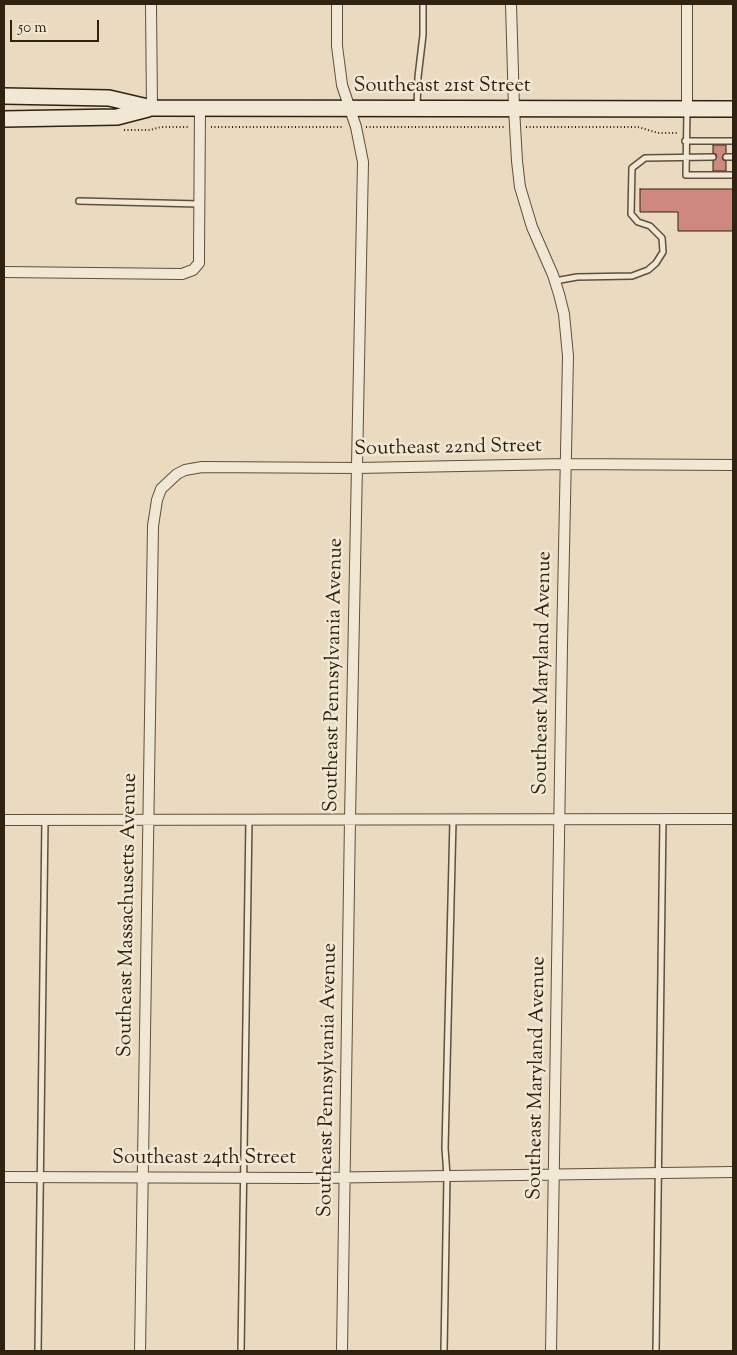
<!DOCTYPE html>
<style>
body{margin:0}
#map{position:relative;width:737px;height:1355px;overflow:hidden;background:#eadabf;font-family:"Sorts Mill Goudy",serif}
canvas{display:block}
.frame{position:absolute;inset:0;border:5px solid #2f2210;pointer-events:none}
.scale{position:absolute;left:10px;top:20px;width:89px;height:22px;box-sizing:border-box;border:2px solid #2f2210;border-top:0;padding-left:6px;font-size:15px;line-height:18px;white-space:nowrap;color:#2f2210;-webkit-text-stroke:4px #f1e7d5;paint-order:stroke}
</style>
<div id="map">
<canvas width="737" height="1355"></canvas>
<div class="frame"></div>
<div class="scale">50 m</div>
</div>
<script>
const ctx = document.querySelector('canvas').getContext('2d');
ctx.lineJoin = 'round';
function fill(path, color) { ctx.fillStyle = color; ctx.fill(path, 'evenodd'); }
const poly = rows => new Path2D(rows.map(r => 'M' + r).join(''));
function strokePath(path, color, width, dash) { ctx.strokeStyle = color; ctx.lineWidth = width; ctx.lineCap = dash ? 'butt' : 'round'; ctx.setLineDash(dash || []); ctx.stroke(path); }
function write(font, color, halo, rows, align = 'center') {
  ctx.font = font + ' "Sorts Mill Goudy",serif'; ctx.lineWidth = 5; ctx.setLineDash([]); ctx.textBaseline = 'middle'; ctx.strokeStyle = halo; ctx.fillStyle = color; for (const [text, x, y, turn = 0] of rows) {
    ctx.save(); ctx.translate(x, y); ctx.rotate((+turn || 0) * Math.PI / 180); ctx.textAlign = isNaN(turn) ? turn : align; if (halo) ctx.strokeText(text, 0, 0); ctx.fillText(text, 0, 0); ctx.restore();
  }
}
const building = poly([
 [713,145,726,145,726,153,722,157,723,160,726,161,726,171,713,171,713,161,717,157,716,154,713,153,713,145],
 [640,189,733,189,733,231,678,231,678,212,640,212,640,189]
]);
fill(building, '#ce887e');
strokePath(building, '#2f2210', 1);
const service = poly([
 [417,108,418,77,423,35,423,4],
 [687,110,686,175,733,175],
 [685,141,733,141],
 [726,157,733,157],
 [79,201,199,204],
 [555,281,577,277,632,276,648,270,656,263,663,252,662,238,650,226,638,222,631,214,632,168,645,158,713,157],
 [38,1351,45,820],
 [241,1351,249,819],
 [444,1351,447,1176,445,1148,453,820],
 [656,1351,663,819]
]);
const minor = poly([
 [151,4,152,108],
 [337,4,337,46,342,85,356,127,363,162,350,819,342,1351],
 [511,4,514,108,517,161,520,187,532,227,553,275,559,294,564,314,568,356,562,646,551,1351],
 [687,4,687,109],
 [4,272,182,274,193,270,199,263,199,256,200,108],
 [4,820,733,819],
 [4,1177,306,1178,733,1172],
 [140,1351,153,526,157,500,161,489,177,474,185,470,202,467,357,468,565,464,733,465]
]);
const secondary = poly([
 [4,96,109,98,152,108,733,109],
 [4,119,117,117,148,109]
]);
strokePath(service, '#5e503c', 8);
strokePath(minor, '#5e503c', 12);
strokePath(secondary, '#2f2210', 18);
strokePath(poly([
 [211,127,344,127],
 [366,127,504,127],
 [526,127,638,127,658,133,678,133],
 [124,130,150,130,161,127,189,127]
]), '#2f2210', 2, [1, 2.5]);
strokePath(service, '#f1e7d5', 5);
strokePath(minor, '#f1e7d5', 10);
strokePath(secondary, '#f1e7d5', 15);
write('20px', '#2f2210', '#f1e7d5', [
 ["Southeast 21st Street",442,88],
 ["Southeast 22nd Street",448,449,-1],
 ["Southeast Maryland Avenue",544,673,-89],
 ["Southeast Pennsylvania Avenue",335,675,-89],
 ["Southeast Massachusetts Avenue",129,915,-89],
 ["Southeast Maryland Avenue",538,1078,-89],
 ["Southeast Pennsylvania Avenue",329,1080,-89],
 ["Southeast 24th Street",204,1160]
]);
</script>
